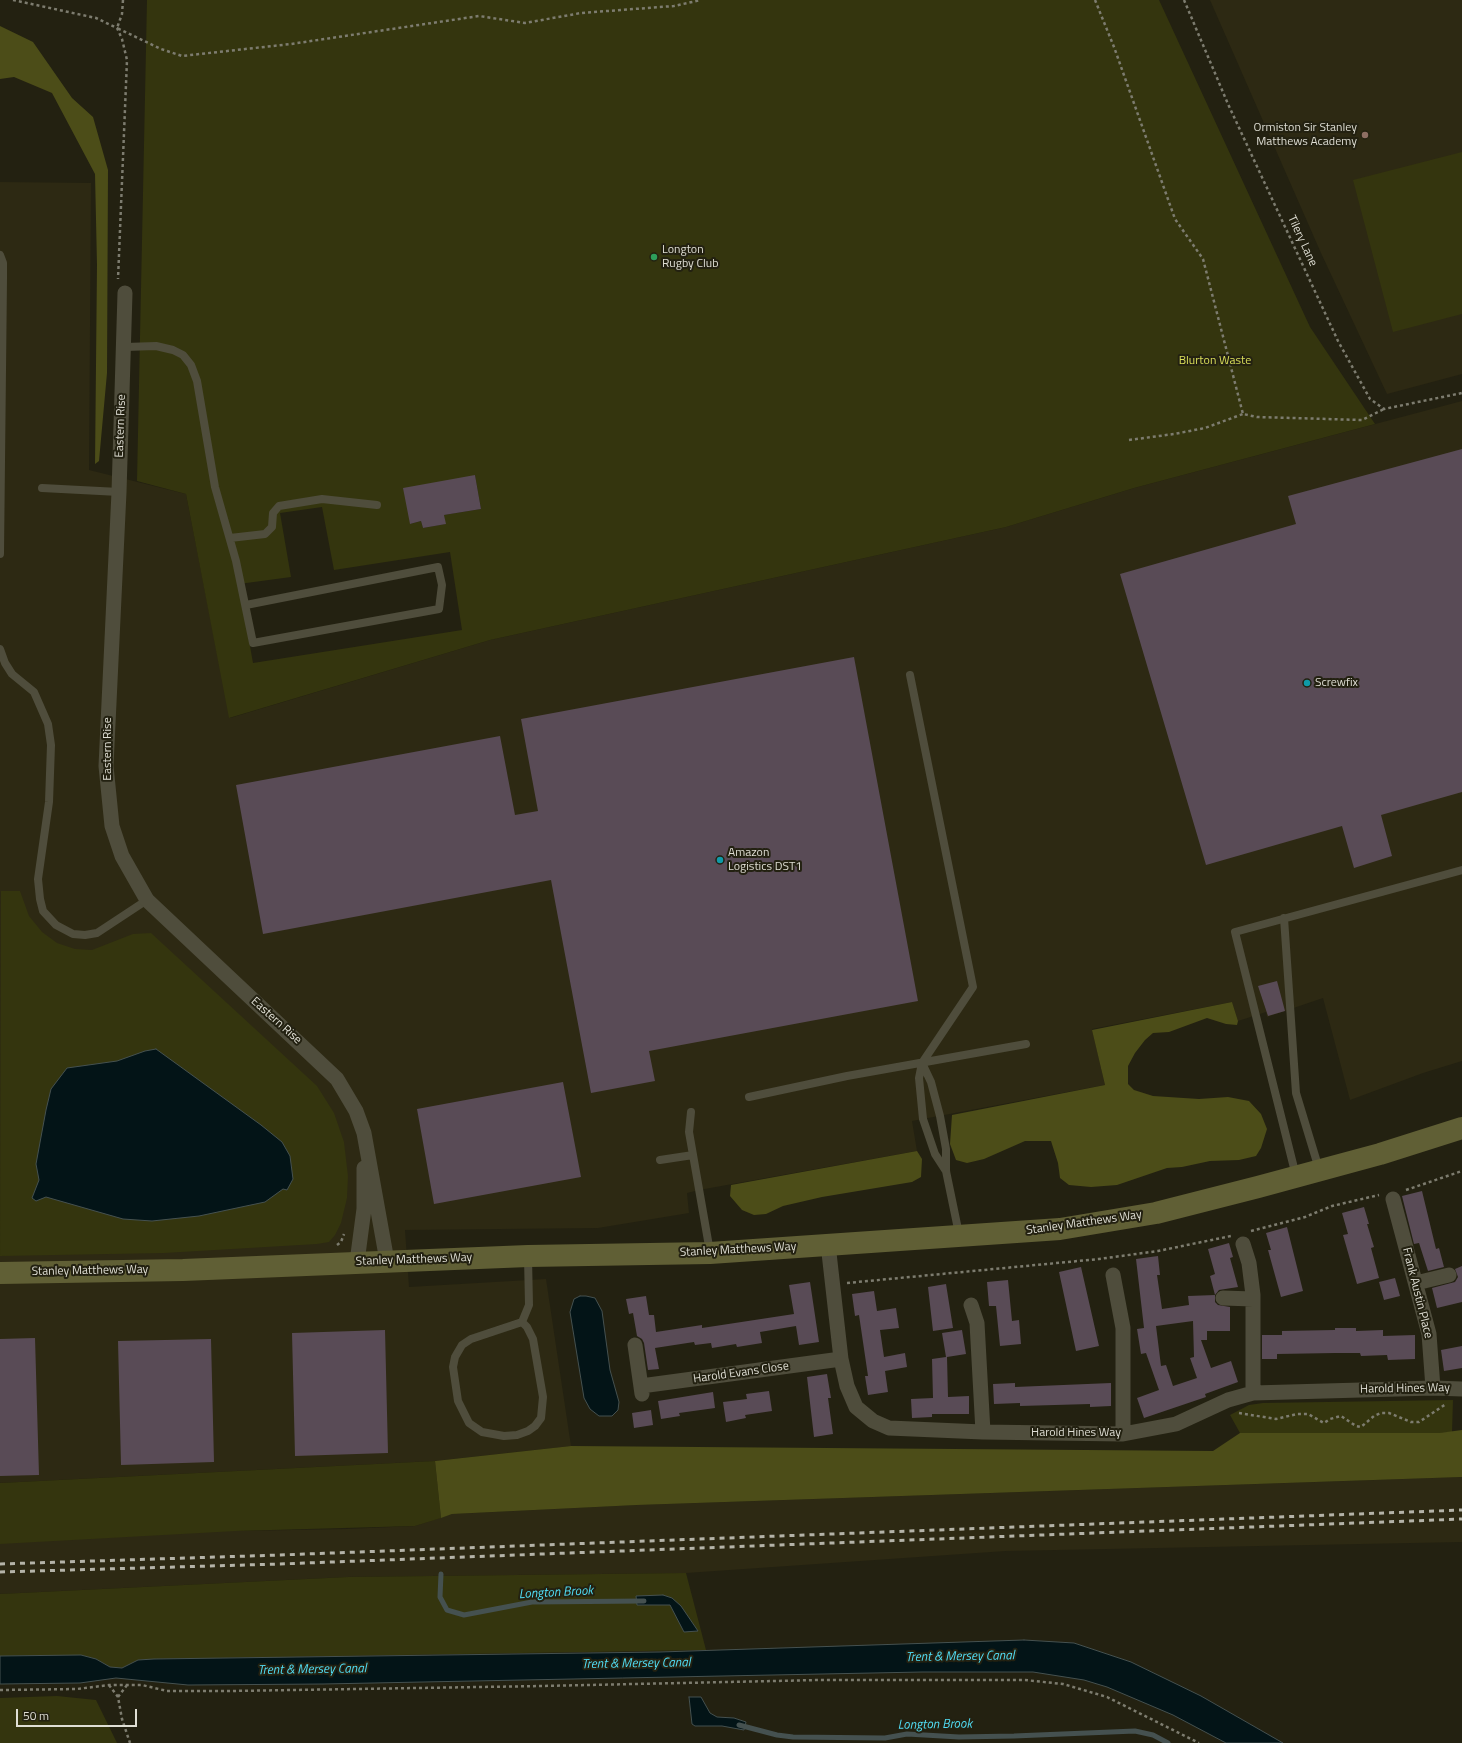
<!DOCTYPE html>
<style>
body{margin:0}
#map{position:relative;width:1462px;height:1743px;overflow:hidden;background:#232111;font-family:"Titillium Web",sans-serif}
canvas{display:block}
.scale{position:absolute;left:16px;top:1709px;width:121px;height:18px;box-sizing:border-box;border:2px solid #dfded4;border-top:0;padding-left:5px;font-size:12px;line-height:14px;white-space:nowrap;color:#dfded4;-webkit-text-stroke:3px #232111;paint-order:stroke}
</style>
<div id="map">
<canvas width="1462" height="1743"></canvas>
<div class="scale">50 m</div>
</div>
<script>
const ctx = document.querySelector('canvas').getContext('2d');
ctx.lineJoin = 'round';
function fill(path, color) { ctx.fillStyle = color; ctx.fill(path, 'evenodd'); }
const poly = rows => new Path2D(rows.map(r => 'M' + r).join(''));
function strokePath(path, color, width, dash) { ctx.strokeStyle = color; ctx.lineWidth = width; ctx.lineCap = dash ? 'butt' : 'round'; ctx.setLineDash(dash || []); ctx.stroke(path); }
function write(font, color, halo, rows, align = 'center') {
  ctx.font = font + ' "Titillium Web",sans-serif'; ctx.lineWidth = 4; ctx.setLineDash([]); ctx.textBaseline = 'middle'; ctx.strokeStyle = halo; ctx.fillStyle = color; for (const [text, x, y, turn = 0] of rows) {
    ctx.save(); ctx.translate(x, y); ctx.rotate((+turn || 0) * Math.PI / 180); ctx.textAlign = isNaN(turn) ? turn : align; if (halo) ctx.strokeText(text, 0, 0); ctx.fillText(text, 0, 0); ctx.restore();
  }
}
fill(poly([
 [1210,0,1462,0,1462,374,1387,394,1321,253],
 [0,182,91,183,89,470,186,494,230,718,490,640,1006,527,1134,488,1462,401,1462,1061,1423,1073,1350,1100,1323,998,1267,1017,1266,1012,1238,1021,1232,1002,1092,1029,1105,1085,912,1121,917,1151,699,1190,687,1193,689,1213,598,1228,405,1230,409,1287,546,1279,571,1446,435,1461,0,1483],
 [1462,1477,1462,1542,1006,1551,686,1573,348,1577,0,1594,0,1503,236,1531,346,1529,415,1526,452,1514,637,1505]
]), '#2d2913');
fill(poly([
 [147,0,1159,0,1310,327,1375,424,1134,488,1006,527,490,640,229,718,186,494,137,481],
 [475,475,481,509,444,515,445,524,423,528,421,521,410,524],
 [322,507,334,570,450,552,462,630,253,663,239,584,291,577,280,513],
 [1462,152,1462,314,1393,332,1353,180],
 [1,891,20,891,29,916,42,932,57,943,75,949,92,950,133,934,151,933,317,1086,334,1113,344,1142,348,1176,347,1198,341,1223,335,1235,329,1242,317,1244,164,1253,0,1256],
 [1453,1400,1452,1432,1439,1433,1240,1433,1230,1415,1249,1405,1263,1403],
 [435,1461,441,1518,415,1526,236,1531,0,1544,0,1483],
 [686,1573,706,1650,154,1659,138,1660,122,1668,110,1667,96,1659,81,1655,0,1656,0,1594,348,1577],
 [57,1696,96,1700,117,1743,0,1743,0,1698]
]), '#34350e');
fill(poly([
 [0,26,33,42,72,98,93,117,108,170,107,373,99,461,95,464,97,265,95,174,52,93,14,77,0,79],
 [1232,1002,1238,1021,1237,1025,1226,1024,1207,1018,1169,1032,1153,1033,1145,1040,1135,1053,1128,1066,1128,1084,1134,1090,1153,1096,1199,1099,1228,1097,1249,1101,1261,1114,1267,1129,1261,1148,1256,1156,1239,1160,1210,1161,1182,1167,1167,1168,1117,1185,1091,1187,1069,1185,1060,1178,1058,1163,1051,1141,1025,1141,984,1159,967,1163,956,1160,950,1144,952,1115,1105,1085,1092,1030],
 [917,1151,922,1159,921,1177,912,1182,822,1197,783,1206,766,1214,754,1215,742,1210,730,1196,731,1185],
 [1462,1430,1462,1477,637,1505,452,1514,441,1518,435,1461,571,1446,1213,1451,1240,1433,1439,1433]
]), '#4c4d18');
const water = poly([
 [156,1049,261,1125,282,1142,290,1156,293,1179,287,1190,283,1189,265,1202,199,1216,152,1221,123,1219,46,1197,36,1201,32,1198,39,1180,36,1164,46,1110,51,1089,67,1068,117,1061,145,1051,156,1049],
 [580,1296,586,1296,595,1298,602,1311,610,1370,619,1402,618,1410,612,1416,599,1416,590,1409,584,1398,570,1312,574,1299,580,1296],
 [663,1595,672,1598,681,1606,698,1631,684,1632,670,1605,637,1605,636,1596,663,1595],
 [1024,1640,1074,1643,1131,1662,1201,1696,1283,1743,1226,1743,1173,1715,1107,1687,1084,1680,1033,1672,922,1672,323,1684,188,1685,116,1678,80,1683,0,1684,0,1656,81,1655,96,1659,110,1667,122,1668,138,1660,154,1659,660,1652,1024,1640],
 [689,1697,701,1697,710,1713,717,1717,734,1718,746,1722,744,1730,722,1726,695,1726,692,1724,689,1697]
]);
fill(water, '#031417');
strokePath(water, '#455150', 1);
strokePath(poly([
 [441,1574,440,1597,447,1610,464,1615,532,1602,644,1601],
 [739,1725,777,1735,793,1737,885,1738,907,1734,959,1737,1014,1736,1135,1731,1153,1735,1168,1743]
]), '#455150', 5);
fill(poly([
 [1462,449,1462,792,1381,815,1392,856,1354,868,1342,826,1206,865,1120,574,1296,524,1288,496],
 [475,475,481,509,444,515,446,524,423,528,421,521,410,524,403,488],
 [854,657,918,1001,649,1051,655,1081,591,1093,551,880,263,934,236,785,500,736,515,815,538,811,521,719],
 [1277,981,1285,1011,1268,1016,1258,986],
 [563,1082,581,1177,434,1204,417,1109],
 [1422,1191,1436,1249,1439,1248,1444,1267,1428,1271,1419,1243,1414,1244,1402,1196],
 [1364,1207,1369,1224,1367,1224,1374,1247,1371,1248,1379,1278,1357,1284,1343,1235,1348,1234,1342,1213],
 [1287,1227,1303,1291,1281,1297,1268,1250,1271,1250,1266,1233],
 [1229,1243,1233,1257,1230,1258,1238,1287,1219,1290,1215,1295,1210,1276,1215,1274,1208,1249],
 [1158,1256,1160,1275,1157,1275,1162,1309,1189,1305,1188,1296,1215,1295,1215,1302,1218,1305,1230,1307,1230,1331,1207,1331,1207,1340,1201,1340,1211,1368,1231,1361,1238,1382,1205,1394,1206,1397,1144,1418,1137,1398,1159,1390,1146,1353,1141,1354,1137,1329,1144,1328,1136,1259],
 [1193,1321,1194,1357,1190,1358,1197,1378,1173,1386,1166,1365,1161,1366,1156,1326],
 [1462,1266,1462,1302,1437,1308,1432,1288,1455,1282,1458,1277,1455,1269],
 [1081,1267,1099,1346,1076,1351,1059,1272],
 [1395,1278,1400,1296,1384,1300,1379,1282],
 [1008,1280,1012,1321,1019,1320,1021,1344,1000,1346,996,1306,989,1306,987,1282],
 [810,1282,819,1342,799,1345,796,1326,760,1332,762,1343,737,1347,736,1344,712,1348,711,1343,695,1345,694,1342,655,1348,659,1369,648,1370,644,1343,642,1339,637,1336,633,1313,629,1314,626,1299,646,1296,649,1315,654,1315,656,1332,702,1325,702,1328,794,1314,789,1285],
 [946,1284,953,1328,933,1331,928,1287],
 [874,1291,877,1311,896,1308,899,1328,880,1330,884,1357,905,1353,907,1367,885,1371,888,1392,868,1395,865,1376,868,1376,859,1315,855,1316,852,1294],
 [1335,1328,1356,1328,1356,1331,1383,1330,1383,1336,1415,1335,1415,1359,1388,1360,1387,1355,1361,1356,1360,1353,1335,1353,1277,1354,1277,1359,1262,1359,1262,1335,1282,1335,1282,1331,1335,1330],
 [385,1330,388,1453,295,1456,292,1333],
 [962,1330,966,1354,947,1357,948,1397,969,1396,969,1414,932,1414,932,1417,912,1418,911,1399,933,1398,932,1359,946,1357,942,1333],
 [35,1338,39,1475,0,1476,0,1339],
 [211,1339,214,1462,121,1465,118,1341],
 [1462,1346,1462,1368,1444,1371,1441,1350],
 [827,1374,831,1398,828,1398,833,1434,814,1437,807,1377],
 [1015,1383,1015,1387,1111,1383,1111,1406,1090,1407,1090,1404,1020,1406,1020,1403,994,1404,993,1384],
 [769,1391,772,1411,745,1415,746,1418,726,1422,723,1402,747,1399,746,1394],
 [713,1392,715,1408,679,1413,680,1416,661,1419,658,1401],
 [651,1410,653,1425,634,1428,632,1413]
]), '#594b56');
strokePath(poly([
 [13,0,96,18,117,28,122,39,127,60,118,279],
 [123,0,122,14,117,28,161,49,182,56,291,44,479,16,525,23,581,13,674,6,701,0],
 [1095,0,1114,47,1175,219,1203,259,1243,414,1257,417,1362,420,1384,409],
 [1184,0,1228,104,1338,341,1370,399,1384,409,1462,393],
 [1129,440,1174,434,1205,428,1243,414],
 [1406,1190,1462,1171],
 [1251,1231,1305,1217,1332,1206,1379,1195],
 [337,1245,341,1242,344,1234],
 [847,1283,1099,1259,1158,1251,1231,1236],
 [1239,1413,1276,1419,1297,1414,1308,1414,1324,1423,1330,1419,1341,1416,1356,1426,1361,1427,1374,1416,1381,1413,1389,1413,1411,1422,1419,1422,1446,1404],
 [109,1685,118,1697,122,1719,130,1743],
 [0,1690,77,1689,109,1685,142,1685,167,1691,231,1691,542,1686,820,1680,1025,1680,1063,1684,1107,1697,1199,1743],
 [118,1697,127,1685]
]), '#7d7c6f', 2.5, [3, 3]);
strokePath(poly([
 [0,255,3,263,3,279,0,554],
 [125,347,156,346,173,350,183,355,191,365,197,381,215,487,236,561,253,643,439,609,442,585,438,567,246,605],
 [42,488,119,492],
 [230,538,265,534,272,527,273,513,279,506,322,499,377,505],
 [0,649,5,663,12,674,34,692,48,724,51,745,49,802,38,879,40,899,43,911,56,925,73,934,85,935,97,933,147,900],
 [910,675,973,987,922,1063,919,1078,923,1119,935,1154,946,1171],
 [1284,918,1296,1093,1319,1169],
 [922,1063,931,1082,940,1116,946,1149,946,1171,959,1234],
 [749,1097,847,1076,1026,1044],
 [691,1112,689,1132,710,1252],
 [660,1160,693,1155],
 [1296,1176,1235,932,1462,870],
 [522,1322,527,1327,533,1339,543,1397,541,1418,535,1426,528,1431,517,1435,504,1436,482,1432,469,1423,458,1401,453,1367,455,1357,462,1345,471,1339,522,1322,529,1305,528,1257]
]), '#4f4d3c', 8);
strokePath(poly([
 [125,293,119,492,106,766,112,826,122,856,147,900,337,1079,356,1111,364,1133,387,1261],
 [1393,1199,1429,1334,1433,1388],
 [828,1244,841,1359,847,1386,856,1407,873,1421,889,1428,983,1432,1123,1434,1176,1424,1228,1400,1253,1393,1433,1388,1462,1389],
 [1243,1244,1249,1263,1253,1295,1253,1393],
 [357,1262,364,1209,364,1168],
 [1113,1275,1123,1328,1123,1434],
 [1416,1283,1449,1275],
 [1223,1298,1253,1299],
 [971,1305,977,1323,983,1432],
 [635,1345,642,1394],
 [641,1386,841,1359]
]), '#4f4d3c', 15);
strokePath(poly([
 [0,1273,183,1270,528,1256,710,1253,1060,1229,1156,1213,1258,1187,1380,1154,1462,1128]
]), '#605f35', 22);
strokePath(poly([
 [0,1564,280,1555,1462,1510],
 [0,1572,280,1564,1462,1519]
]), '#b4b3a8', 3, [5, 5]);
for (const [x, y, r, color] of [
 [1365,135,4,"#8d6e63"],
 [654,257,4,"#2e9e5b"],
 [1307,683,4,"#0f9aa8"],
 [720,860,4,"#0f9aa8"]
]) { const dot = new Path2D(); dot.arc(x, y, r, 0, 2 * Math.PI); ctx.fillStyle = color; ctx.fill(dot); strokePath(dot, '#232111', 1.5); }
write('12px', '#dfded4', '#232111', [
 ["Ormiston Sir Stanley",1357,128,"right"],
 ["Matthews Academy",1357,142,"right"],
 ["Longton",662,250],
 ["Rugby Club",662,264],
 ["Screwfix",1315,683],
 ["Amazon",728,853],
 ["Logistics DST1",728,867]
], 'left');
write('12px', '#dfded4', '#232111', [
 ["Tilery Lane",1302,241,65],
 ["Eastern Rise",121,426,-88],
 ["Eastern Rise",108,749,-90],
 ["Eastern Rise",276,1021,42],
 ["Stanley Matthews Way",1084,1223,-8],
 ["Stanley Matthews Way",738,1250,-3],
 ["Stanley Matthews Way",414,1260,-2],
 ["Stanley Matthews Way",90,1271,-1],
 ["Frank Austin Place",1417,1293,76],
 ["Harold Evans Close",741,1373,-8],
 ["Harold Hines Way",1405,1389,-1],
 ["Harold Hines Way",1076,1433]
]);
write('12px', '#dbdf5a', '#232111', [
 ["Blurton Waste",1215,361]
]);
write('italic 13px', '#51def6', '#232111', [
 ["Longton Brook",556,1593,-3],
 ["Trent & Mersey Canal",960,1657,-1],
 ["Trent & Mersey Canal",636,1664,-1],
 ["Trent & Mersey Canal",312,1670,-1],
 ["Longton Brook",935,1725,-1]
]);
</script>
